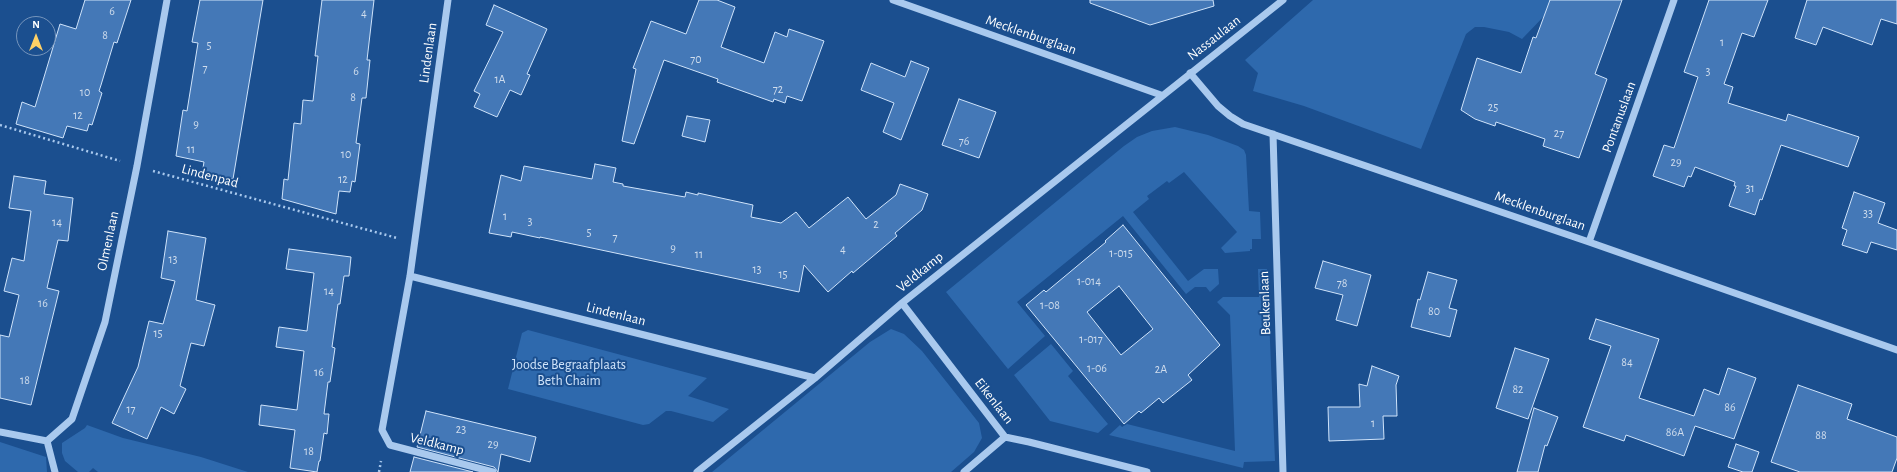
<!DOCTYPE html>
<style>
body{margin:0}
#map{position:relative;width:1897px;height:472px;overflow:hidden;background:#1b4f8f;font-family:"Alegreya Sans",sans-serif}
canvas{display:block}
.north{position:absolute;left:16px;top:16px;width:40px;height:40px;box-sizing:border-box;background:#1b4f8f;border:1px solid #7695bc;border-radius:50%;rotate:0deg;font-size:11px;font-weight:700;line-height:16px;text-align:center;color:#fff}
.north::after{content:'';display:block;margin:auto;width:14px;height:18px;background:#ffd166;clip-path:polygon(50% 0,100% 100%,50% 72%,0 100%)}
</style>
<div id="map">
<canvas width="1897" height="472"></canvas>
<div class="north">N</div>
</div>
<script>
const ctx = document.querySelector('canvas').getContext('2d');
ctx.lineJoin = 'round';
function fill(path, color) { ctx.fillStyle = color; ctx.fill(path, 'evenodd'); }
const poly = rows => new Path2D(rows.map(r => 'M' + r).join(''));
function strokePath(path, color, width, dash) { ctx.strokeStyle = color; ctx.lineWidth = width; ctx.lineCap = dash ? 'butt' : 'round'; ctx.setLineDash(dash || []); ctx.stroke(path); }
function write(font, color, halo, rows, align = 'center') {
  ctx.font = font + ' "Alegreya Sans",sans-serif'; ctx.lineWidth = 4; ctx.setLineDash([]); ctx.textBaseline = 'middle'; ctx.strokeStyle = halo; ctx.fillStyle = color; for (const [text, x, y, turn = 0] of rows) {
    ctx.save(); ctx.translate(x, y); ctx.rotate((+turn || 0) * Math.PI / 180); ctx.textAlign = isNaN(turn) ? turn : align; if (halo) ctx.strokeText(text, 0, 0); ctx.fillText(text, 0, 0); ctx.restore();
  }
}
fill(poly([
 [1313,0,1553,0,1549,11,1522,39,1509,32,1484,27,1475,27,1466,34,1421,149,1304,106,1253,91,1258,73,1245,60],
 [1175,127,1208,135,1238,146,1244,150,1246,155,1249,211,1260,212,1261,239,1252,239,1252,249,1250,249,1250,251,1225,253,1221,248,1237,232,1184,172,1169,183,1167,181,1147,196,1149,199,1133,212,1188,281,1204,269,1218,269,1219,284,1210,292,1206,287,1195,287,1186,294,1123,216,1017,302,1045,336,1008,369,946,292,1124,146,1137,137,1152,131],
 [1258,269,1267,269,1275,461,1244,462,1243,468,1109,435,1120,425,1122,427,1127,424,1235,451,1230,315,1217,302,1223,297,1259,297],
 [891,329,904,334,922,351,979,423,982,438,974,452,951,472,712,472,870,342],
 [528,330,707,378,688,396,729,409,713,422,671,411,666,411,649,424,643,425,508,389,522,333],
 [1051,344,1073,371,1068,376,1108,424,1098,433,1050,421,1014,375],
 [87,425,123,438,201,457,248,472,98,472,93,468,89,472,78,472,65,461,62,453,62,443,85,428],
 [0,442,46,457,47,472,0,472]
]), '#2e69ad');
const building = poly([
 [85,0,131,0,117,43,114,42,101,85,99,91,102,93,92,125,89,124,87,131,67,126,63,138,16,124,22,102,35,107,60,24,76,29,85,0],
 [200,0,263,0,233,179,202,174,204,162,176,156,183,110,187,111,198,43,192,42,200,0],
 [322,0,374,0,367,60,370,60,366,98,362,98,356,143,360,144,355,182,352,181,350,192,339,191,336,214,282,199,284,179,288,180,294,123,301,124,303,100,313,101,318,56,315,56,322,0],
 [699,0,717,0,735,7,721,47,764,63,775,32,787,37,789,29,824,41,802,101,787,96,785,103,774,99,773,102,717,82,718,79,664,60,634,144,622,141,636,69,633,68,651,21,686,34,699,0],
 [1090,0,1213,0,1214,6,1150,25,1090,3,1090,0],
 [1550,0,1622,0,1595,74,1607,79,1579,158,1543,146,1545,139,1496,122,1495,126,1475,119,1461,110,1477,58,1521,73,1533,37,1536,38,1550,0],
 [1709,0,1768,0,1754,37,1742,33,1724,84,1733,87,1728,103,1786,121,1788,114,1859,137,1848,167,1781,145,1762,200,1760,199,1755,215,1729,206,1736,186,1734,186,1735,182,1695,167,1691,177,1688,176,1684,187,1653,176,1664,145,1674,148,1698,77,1684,72,1709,0],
 [1807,0,1897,0,1897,24,1881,19,1872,45,1823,27,1816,45,1795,38,1807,0],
 [494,5,547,29,527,74,530,75,521,95,510,90,497,117,474,107,480,94,474,91,503,32,486,25,494,5],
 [911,61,929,68,901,140,883,132,894,103,861,90,871,63,905,77,911,61],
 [959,99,996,112,979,158,942,145,959,99],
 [687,116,710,120,705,142,682,136,687,116],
 [595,164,616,168,613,182,623,184,623,186,685,197,686,192,698,195,698,193,753,205,751,217,781,223,796,212,809,228,848,197,866,219,896,195,900,184,928,194,922,210,895,233,897,236,853,273,852,271,828,292,804,265,799,292,540,237,540,238,512,232,511,237,489,233,501,175,521,181,524,166,592,179,595,164],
 [14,176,46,181,44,194,73,198,68,241,58,240,47,288,59,291,31,405,0,398,0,335,9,337,19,295,4,291,12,258,24,261,31,211,9,208,14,176],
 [1854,192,1885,203,1878,223,1897,230,1897,250,1871,242,1867,253,1842,245,1847,230,1842,228,1854,192],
 [1123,225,1220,345,1188,375,1192,380,1163,403,1159,398,1141,413,1139,411,1124,424,1026,305,1044,290,1046,292,1106,242,1105,241,1123,225],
 [1119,286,1153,329,1121,355,1087,312,1119,286],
 [168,231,206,238,196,300,215,305,204,346,191,343,180,386,186,389,174,414,161,407,147,439,112,423,138,367,149,321,163,324,175,281,161,278,168,231],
 [289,249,351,257,349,276,344,276,340,304,338,304,332,347,335,348,330,382,328,382,324,414,329,414,327,434,324,433,320,461,319,461,317,472,290,468,295,430,259,425,261,405,297,410,304,351,276,347,279,327,307,331,314,273,286,269,289,249],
 [1323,261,1371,275,1357,326,1336,320,1343,295,1315,288,1323,261],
 [1428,272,1457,280,1449,308,1457,310,1450,337,1411,327,1418,299,1420,300,1428,272],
 [1596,319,1659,339,1639,398,1694,416,1704,389,1719,395,1728,368,1756,378,1734,439,1695,426,1684,456,1626,435,1624,441,1583,427,1611,346,1589,339,1596,319],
 [1515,348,1549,359,1528,419,1496,408,1515,348],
 [1372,366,1399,376,1396,385,1397,416,1383,416,1384,439,1329,441,1328,407,1360,407,1359,384,1367,386,1372,366],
 [1798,385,1852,404,1847,419,1897,437,1897,458,1892,472,1800,472,1771,462,1798,385],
 [1534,408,1558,417,1547,446,1545,445,1538,472,1517,472,1534,408],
 [426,411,536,437,530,462,501,454,498,472,494,467,417,447,426,411],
 [1736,444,1759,452,1752,472,1743,472,1728,467,1736,444],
 [414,457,473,472,410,472,414,457]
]);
fill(building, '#4478b7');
strokePath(building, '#cfe3fa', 1);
strokePath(poly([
 [0,125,120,161],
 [153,171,397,238],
 [379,472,381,461]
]), '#a9c9ee', 2.5, [2, 3]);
strokePath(poly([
 [448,0,410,276,382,430,390,445,493,472],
 [893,0,1161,95],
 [1190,73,1218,106,1230,116,1243,124,1589,242,1897,350],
 [1273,134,1283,472],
 [1589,242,1674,0],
 [410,276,815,378],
 [902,303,1005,437,1029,442,1147,472],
 [0,432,47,441],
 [55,472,47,441,72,419,105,322,137,166,167,0],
 [697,472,815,378,902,303,1283,0],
 [964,472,1005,437]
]), '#a9c9ee', 7);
write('12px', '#d0dded', null, [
 ["6",112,11],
 ["4",364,13],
 ["8",105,35],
 ["1",1722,42],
 ["5",209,45],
 ["70",696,59],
 ["7",205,68],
 ["6",356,71],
 ["3",1708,71],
 ["1A",500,79],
 ["72",778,89],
 ["10",85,92],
 ["8",353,97],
 ["25",1493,107],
 ["12",78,115],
 ["9",196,124],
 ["27",1559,133],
 ["76",964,141],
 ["11",191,149],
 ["10",346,154],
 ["29",1676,162],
 ["12",343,179],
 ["31",1750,188],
 ["33",1868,213],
 ["1",505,216],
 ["3",530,221],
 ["14",57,222],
 ["2",876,224],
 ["5",589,232],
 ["7",615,237],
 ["9",673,248],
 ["4",843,249],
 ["1-015",1121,253],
 ["11",699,254],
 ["13",173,259],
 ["13",757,269],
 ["15",783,274],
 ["1-014",1089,281],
 ["78",1342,283],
 ["14",329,291],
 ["16",43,303],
 ["1-08",1050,305],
 ["80",1434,311],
 ["15",158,333],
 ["1-017",1091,339],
 ["84",1627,362],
 ["1-06",1097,368],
 ["2A",1161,369],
 ["16",319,372],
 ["18",25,380],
 ["82",1518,389],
 ["86",1730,407],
 ["17",131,409],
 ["1",1373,423],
 ["23",461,429],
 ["86A",1675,432],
 ["88",1821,435],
 ["29",493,444],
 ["18",309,451]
]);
write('14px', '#fff', '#1b4f8f', [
 ["Mecklenburglaan",1031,35,19],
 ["Nassaulaan",1214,38,-38],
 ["Lindenlaan",428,53,-82],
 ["Pontanuslaan",1619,117,-70],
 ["Lindenpad",210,176,15],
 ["Mecklenburglaan",1540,211,19],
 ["Olmenlaan",108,241,-78],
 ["Veldkamp",920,272,-39],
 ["Beukenlaan",1265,303,-92],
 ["Lindenlaan",616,314,14],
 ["Eikenlaan",994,401,52],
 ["Veldkamp",437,444,14]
]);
write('14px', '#cfe3fa', '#1b4f8f', [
 ["Joodse Begraafplaats",569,365],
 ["Beth Chaim",569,381]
]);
</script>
